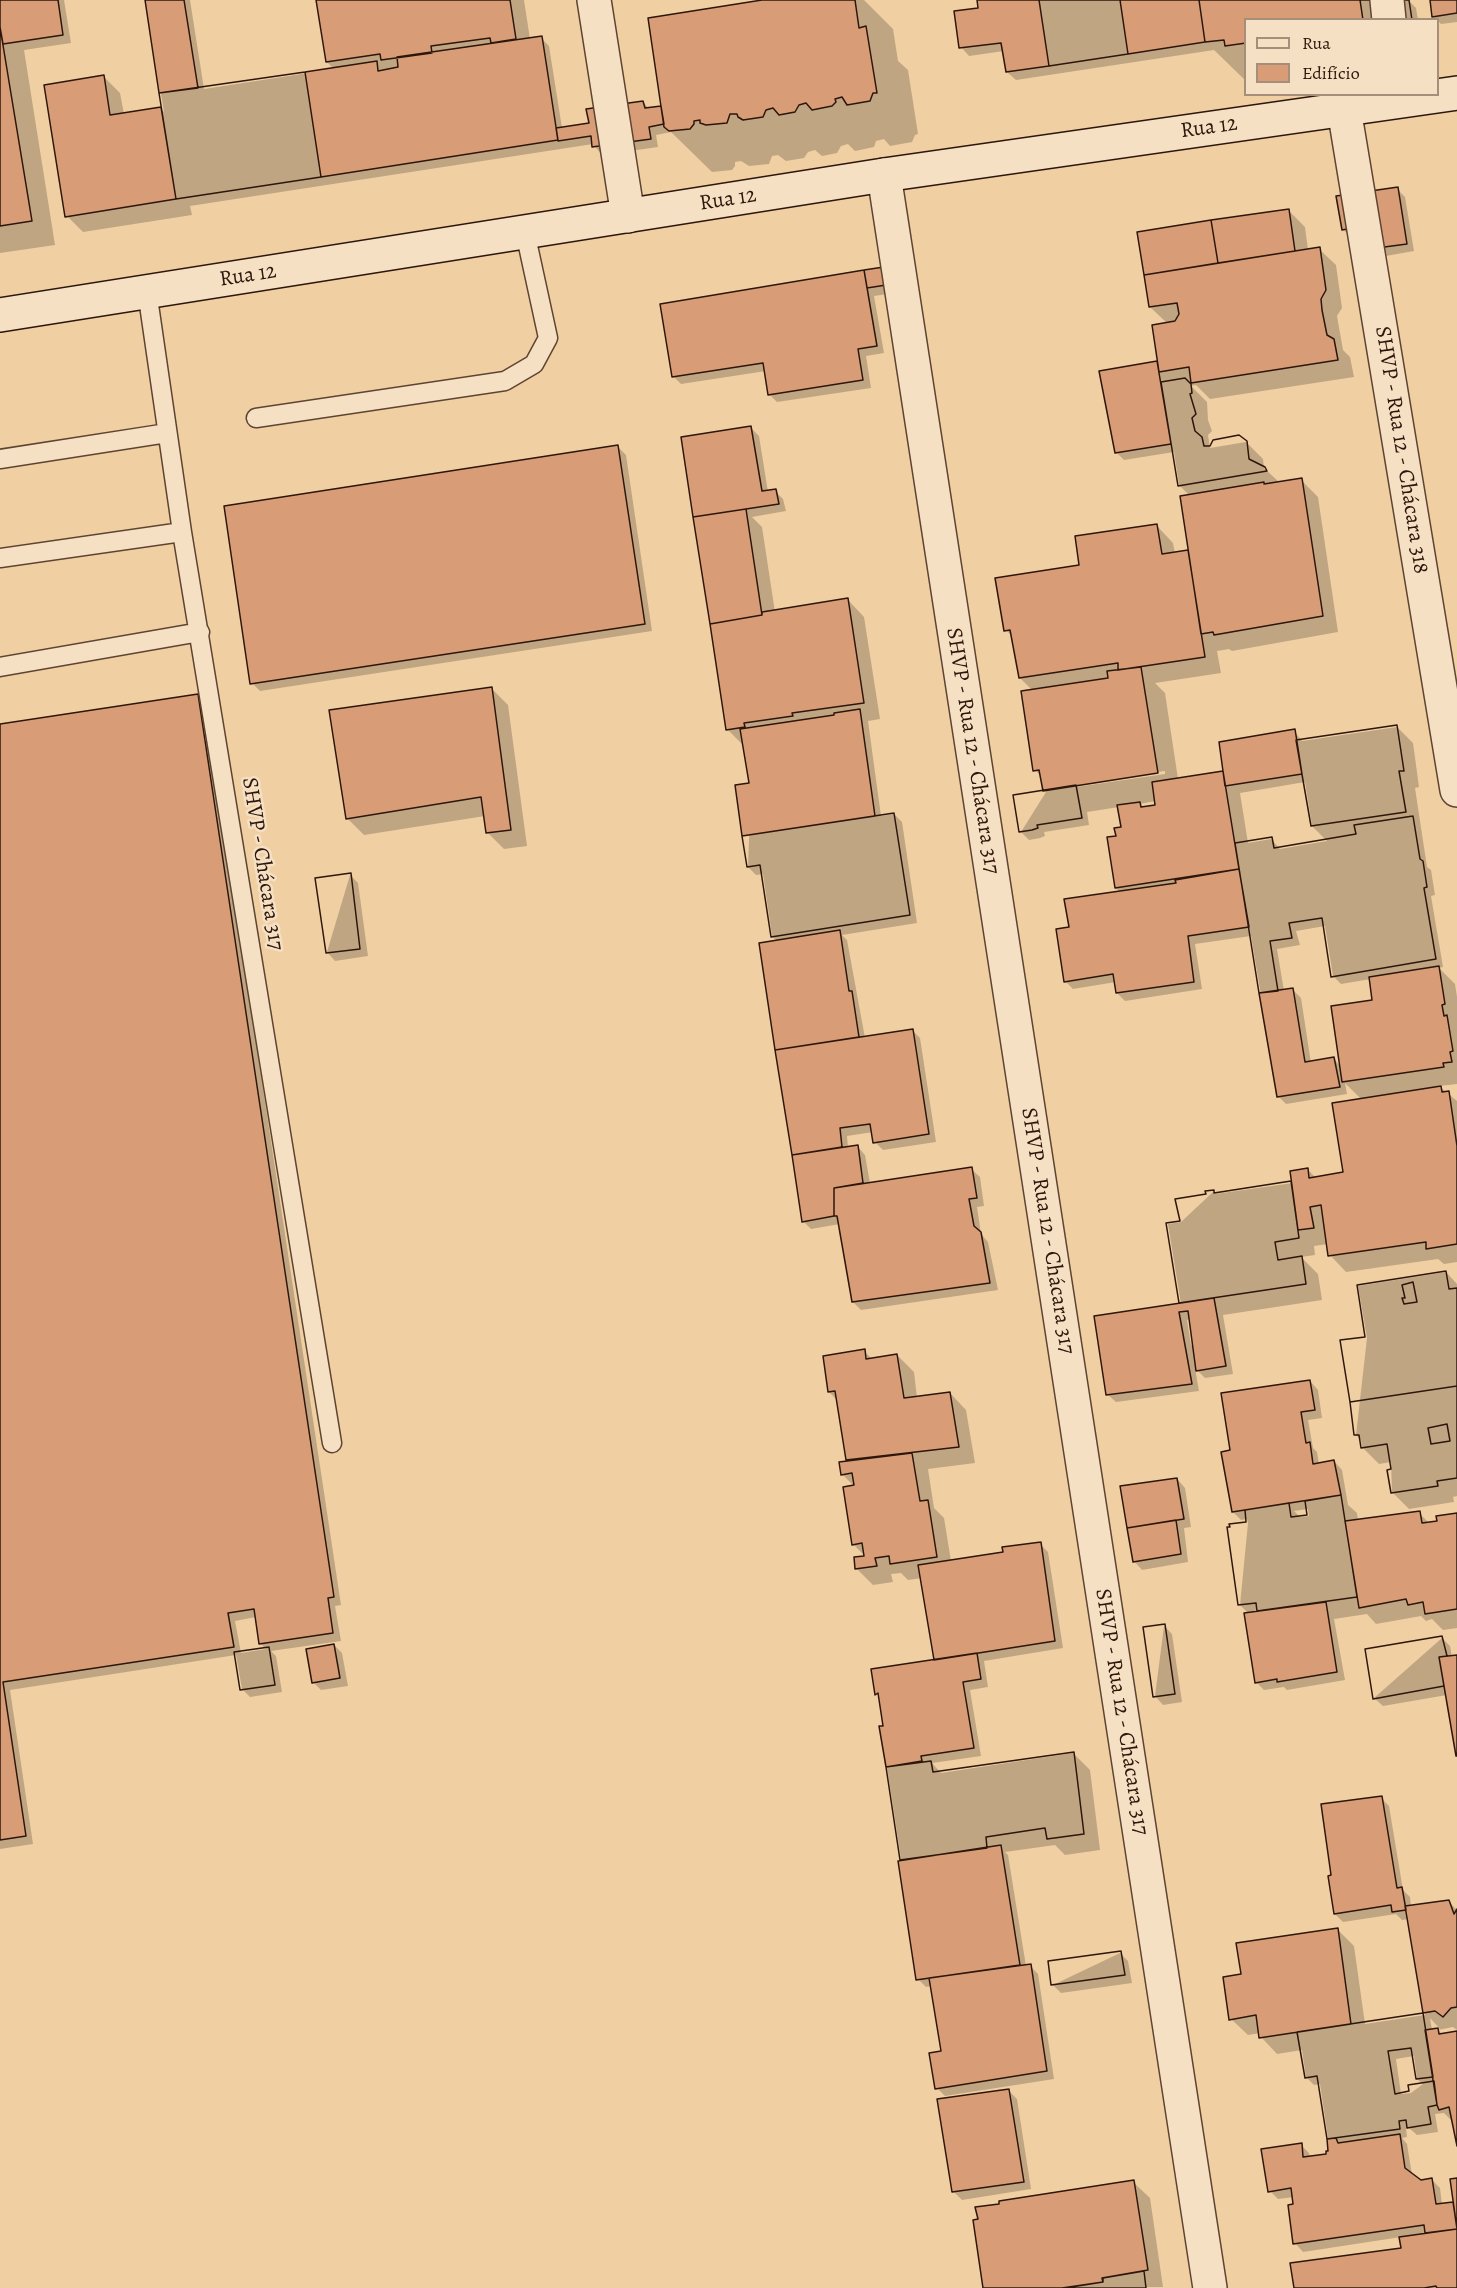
<!DOCTYPE html>
<meta charset="utf-8">
<style>
body{margin:0}
#map{position:relative;width:1457px;height:2288px;overflow:hidden;background:#f0cfa3;font-family:Alegreya,serif}
canvas{display:block}
.legend{position:absolute;left:1244px;top:18px;width:195px;height:78px;box-sizing:border-box;background:#f5e0c3;border:2px solid #a58f7a;margin:0;padding:8px 10px;list-style:none;font-size:18px;color:#2d160c}
.legend li{display:flex;align-items:center;gap:12px;height:30px}
.legend b{width:30px;border:2px solid #a58f7a}
</style>
<div id="map">
<canvas width="1457" height="2288"></canvas>
<ul class="legend">
<li><b style="height:8px;background:#f5e0c3"></b>Rua</li>
<li><b style="height:16px;background:#d89d76"></b>Edifício</li>
</ul>
</div>
<script>
const ctx = document.querySelector('canvas').getContext('2d');
ctx.lineJoin = 'round';
function fill(path, color) { ctx.fillStyle = color; ctx.fill(path, 'evenodd'); }
const poly = rows => new Path2D(rows.map(r => 'M' + r).join(''));
function strokePath(path, color, width, dash) { ctx.strokeStyle = color; ctx.lineWidth = width; ctx.lineCap = dash ? 'butt' : 'round'; ctx.setLineDash(dash || []); ctx.stroke(path); }
function write(font, color, halo, rows, align = 'center') {
  ctx.font = font + ' Alegreya,serif'; ctx.lineWidth = 5; ctx.setLineDash([]); ctx.textBaseline = 'middle'; ctx.strokeStyle = halo; ctx.fillStyle = color; for (const [text, x, y, turn = 0] of rows) {
    ctx.save(); ctx.translate(x, y); ctx.rotate((+turn || 0) * Math.PI / 180); ctx.textAlign = isNaN(turn) ? turn : align; if (halo) ctx.strokeText(text, 0, 0); ctx.fillText(text, 0, 0); ctx.restore();
  }
}
fill(poly([
 [0,0,64,0,71,43,24,50,55,245,0,253],
 [146,0,190,0,204,89,334,69,327,62,317,0,524,0,530,39,541,38,549,46,562,128,590,125,643,102,649,109,660,107,772,0,864,0,893,29,898,61,908,70,918,134,915,135,912,142,890,146,884,139,876,141,874,147,855,151,848,144,841,146,837,153,822,156,815,150,808,152,804,158,786,161,778,155,772,156,769,164,749,166,741,161,735,162,735,166,732,170,712,172,671,132,656,135,658,147,602,155,593,144,190,206,192,215,83,232,67,216,104,77,120,93,124,114,161,109,164,112],
 [978,0,1408,0,1416,8,1418,20,1246,20,1246,81,1214,50,1016,80,1007,72,1004,51,969,56,961,47,980,9],
 [1431,0,1457,0,1457,22,1441,24,1433,16],
 [1397,189,1405,197,1414,251,1386,256,1378,248,1351,238,1343,229],
 [1288,210,1305,227,1308,250,1319,249,1336,265,1342,308,1337,316,1343,350,1350,357,1354,377,1210,399,1196,385,1191,386,1207,402,1208,420,1212,431,1208,435,1210,448,1246,442,1263,459,1264,468,1280,483,1301,480,1318,497,1338,632,1232,651,1229,649,1217,651,1221,673,1155,683,1165,693,1178,779,1225,772,1294,731,1302,741,1397,727,1413,743,1419,787,1415,788,1427,867,1431,870,1435,895,1431,896,1443,967,1439,968,1455,984,1457,997,1457,1084,1439,1086,1457,1101,1457,1262,1444,1264,1438,1259,1346,1272,1330,1255,1328,1244,1314,1246,1315,1255,1301,1257,1318,1274,1322,1300,1223,1315,1233,1374,1205,1378,1195,1368,1199,1391,1116,1402,1107,1394,1181,1304,1168,1224,1181,1222,1213,1192,1215,1194,1293,1183,1308,1170,1316,1178,1344,1174,1362,1100,1345,1083,1347,1094,1286,1104,1278,1096,1251,936,1195,944,1202,989,1125,1001,1117,993,1116,982,1073,989,1065,981,1070,928,1120,892,1116,888,1117,837,1123,828,1119,807,1087,812,1089,825,1044,832,1045,836,1040,838,1029,840,1021,832,1046,792,1042,777,1035,770,1033,691,1020,678,1013,637,1006,630,1080,566,1157,526,1173,543,1175,554,1190,551,1190,496,1179,485,1174,452,1124,460,1116,452,1157,362,1160,365,1168,324,1150,307,1139,233],
 [1165,771,1165,774,1076,787,1073,784],
 [1305,782,1312,826,1327,841,1280,849,1271,839,1248,843,1240,793],
 [1156,801,1157,806,1144,808,1139,804],
 [1325,926,1333,976,1341,984,1371,979,1374,1001,1341,1067,1334,1059,1311,1063,1301,998,1293,990,1284,991,1277,949,1300,945,1296,931],
 [1190,1319,1194,1345,1191,1345,1187,1320],
 [896,267,907,291,874,296,884,353,866,356,871,388,777,402,769,394,766,371,681,384,673,376],
 [751,428,759,436,768,492,775,491,783,499,786,511,752,517,762,527,775,612,848,600,864,617,880,719,868,721,881,816,894,814,902,822,917,923,842,935,847,940,865,1038,912,1030,920,1038,936,1142,883,1150,875,1142,873,1132,847,1136,848,1148,857,1146,865,1155,870,1183,971,1169,980,1177,984,1206,977,1207,981,1234,988,1242,998,1290,861,1310,853,1302,840,1224,811,1229,803,1221,761,944,778,942,772,936,763,874,756,875,748,867,751,785,745,747,727,729,683,438],
 [618,447,626,455,652,631,260,691,252,683],
 [491,688,508,705,527,846,504,849,487,832,485,816,364,835,347,818],
 [197,696,205,704,341,1605,335,1606,341,1641,271,1651,276,1656,282,1692,250,1697,242,1689,236,1655,10,1690,33,1844,0,1849,0,726],
 [256,1617,261,1644,266,1649,241,1653,235,1621],
 [350,875,358,883,368,956,335,961,327,952],
 [1446,1272,1457,1284,1457,1496,1453,1497,1454,1502,1409,1509,1392,1492,1391,1462,1379,1464,1362,1447,1361,1440,1356,1435,1367,1338,1358,1286],
 [864,1351,872,1359,897,1355,914,1372,917,1398,950,1393,966,1410,975,1463,928,1469,934,1508,944,1518,951,1561,1005,1553,1040,1544,1048,1552,1063,1648,984,1661,988,1687,970,1690,981,1756,932,1763,941,1773,1073,1753,1090,1770,1100,1850,1065,1855,1055,1845,1005,1852,1008,1855,1026,1966,1030,1966,1038,1974,1054,2079,945,2096,937,2088,942,2052,932,1986,926,1987,918,1979,903,1862,901,1859,881,1728,885,1727,873,1670,936,1661,922,1578,908,1580,901,1573,891,1574,893,1582,873,1585,856,1568,866,1557,853,1544,855,1487,842,1474,848,1462,838,1401,829,1392],
 [1310,1381,1318,1390,1322,1418,1308,1420,1313,1448,1317,1452,1319,1464,1334,1461,1342,1470,1348,1505,1357,1513,1358,1521,1419,1513,1430,1524,1457,1515,1457,1628,1443,1630,1432,1619,1426,1621,1421,1616,1376,1624,1367,1614,1334,1619,1345,1680,1287,1690,1284,1687,1264,1690,1256,1682,1249,1614,1240,1605,1248,1523,1247,1519,1241,1520,1233,1512,1232,1451],
 [1308,1509,1309,1516,1300,1517,1294,1511],
 [1177,1479,1185,1488,1191,1527,1184,1528,1188,1562,1142,1570,1134,1561],
 [1164,1626,1172,1634,1182,1702,1163,1705,1155,1696],
 [1442,1638,1450,1646,1452,1657,1457,1656,1457,1751,1447,1695,1383,1706,1374,1698],
 [334,1645,342,1653,348,1686,321,1690,313,1682],
 [1381,1798,1389,1806,1403,1890,1410,1897,1411,1907,1449,1902,1457,1910,1457,2030,1453,2027,1438,2030,1443,2035,1457,2032,1457,2146,1452,2121,1444,2113,1435,2114,1438,2132,1417,2135,1409,2128,1406,2129,1407,2137,1402,2138,1407,2144,1412,2175,1421,2181,1432,2180,1440,2188,1442,2205,1452,2204,1455,2207,1457,2180,1457,2288,1296,2288,1403,2250,1401,2237,1303,2252,1295,2243,1294,2197,1278,2199,1270,2191,1301,2145,1309,2153,1310,2158,1328,2155,1330,2152,1320,2084,1314,2085,1306,2077,1302,2050,1277,2054,1261,2037,1260,2033,1248,2035,1231,2019,1242,1976,1338,1930,1354,1946,1365,2024,1425,2015,1409,1919,1402,1920,1396,1914,1343,1922,1335,1914,1333,1876],
 [1430,2018,1440,2029,1432,2030],
 [1414,2056,1417,2079,1423,2084,1411,2093,1401,2094,1396,2059],
 [1120,1953,1128,1961,1132,1983,1061,1993,1053,1985],
 [1009,2091,1017,2099,1031,2189,962,2200,954,2192],
 [1133,2182,1150,2198,1163,2287,984,2288]
]), '#0003');
const building = poly([
 [0,0,58,0,63,35,3,44,0,27,0,0],
 [145,0,184,0,198,88,159,93,145,0],
 [316,0,510,0,516,39,491,43,490,38,431,46,432,53,381,60,380,54,326,62,316,0],
 [762,0,855,0,859,28,866,26,877,93,873,93,870,101,847,105,842,97,835,99,836,102,832,106,812,110,806,103,799,105,795,112,779,115,773,108,766,110,763,117,743,120,738,117,737,114,730,114,727,123,706,125,700,123,700,120,694,121,694,124,690,129,669,131,664,127,648,18,762,0],
 [977,0,1039,0,1049,66,1006,72,1001,43,959,48,954,11,978,8,977,0],
 [1039,0,1120,0,1128,54,1049,66,1039,0],
 [1039,0,1120,0,1128,54,1049,66,1039,0],
 [1120,0,1199,0,1205,42,1128,54,1120,0],
 [1199,0,1360,0,1363,20,1246,20,1246,43,1225,46,1224,40,1205,42,1199,0],
 [1360,0,1409,0,1412,20,1363,20,1360,0],
 [1360,0,1409,0,1412,20,1363,20,1360,0],
 [1430,0,1457,0,1457,13,1432,17,1430,0],
 [0,27,32,221,0,226,0,27],
 [542,36,558,140,321,177,305,72,377,61,378,71,398,67,397,57,542,36],
 [305,72,321,177,176,199,159,93,305,72],
 [305,72,321,177,176,199,159,93,305,72],
 [104,75,110,115,161,107,176,199,65,217,44,85,104,75],
 [643,101,645,108,661,106,664,124,649,127,651,139,592,147,591,136,558,141,556,128,589,123,586,109,643,101],
 [1398,187,1407,244,1377,248,1374,224,1342,230,1336,196,1398,187],
 [1289,209,1295,251,1218,263,1211,220,1289,209],
 [1211,220,1218,263,1144,275,1137,232,1211,220],
 [1320,247,1326,290,1321,299,1322,310,1327,335,1334,339,1338,360,1191,383,1189,367,1159,372,1152,325,1175,321,1179,314,1177,303,1149,307,1144,275,1320,247],
 [897,265,899,283,867,288,864,270,897,265],
 [864,270,877,346,858,349,863,380,768,395,763,363,672,377,660,304,864,270],
 [1157,361,1171,444,1115,453,1099,371,1157,361],
 [1185,378,1191,384,1192,393,1190,394,1196,414,1192,418,1195,431,1202,437,1204,446,1210,446,1213,440,1239,435,1247,441,1249,459,1265,467,1267,471,1178,486,1161,382,1185,378],
 [1185,378,1191,384,1192,393,1190,394,1196,414,1192,418,1195,431,1202,437,1204,446,1210,446,1213,440,1239,435,1247,441,1249,459,1265,467,1267,471,1178,486,1161,382,1185,378],
 [751,426,762,491,776,489,779,504,693,517,681,437,751,426],
 [618,445,645,624,250,684,224,506,618,445],
 [1302,478,1323,616,1214,635,1213,632,1201,634,1180,496,1264,482,1264,484,1302,478],
 [746,509,762,615,710,624,693,517,746,509],
 [1157,524,1162,554,1188,550,1205,657,1118,670,1118,663,1019,678,1010,630,1004,631,995,578,1079,565,1075,536,1157,524],
 [848,598,864,703,792,713,793,716,744,723,745,727,726,730,710,624,762,615,762,612,848,598],
 [1141,667,1158,773,1043,791,1039,770,1033,771,1021,691,1108,678,1107,671,1141,667],
 [492,687,511,830,486,833,481,797,346,819,329,710,492,687],
 [198,694,334,1597,328,1598,333,1633,259,1644,254,1609,228,1613,234,1647,3,1682,26,1836,0,1840,0,724,198,694],
 [860,709,875,816,742,836,735,785,749,783,740,729,834,715,834,713,860,709],
 [1397,725,1404,771,1399,771,1406,812,1311,826,1296,740,1397,725],
 [1397,725,1404,771,1399,771,1406,812,1311,826,1296,740,1397,725],
 [1295,729,1302,774,1225,786,1219,742,1295,729],
 [1223,771,1239,869,1115,888,1107,837,1116,836,1114,828,1121,827,1117,805,1140,802,1141,807,1155,805,1152,782,1223,771],
 [1076,785,1082,818,1037,825,1038,828,1032,830,1019,832,1013,795,1076,785],
 [1076,785,1082,818,1037,825,1038,828,1032,830,1019,832,1013,795,1076,785],
 [894,813,910,915,771,937,760,865,747,867,742,836,894,813],
 [894,813,910,915,771,937,760,865,747,867,742,836,894,813],
 [1413,816,1420,859,1423,861,1427,887,1424,888,1436,959,1331,977,1322,918,1289,923,1292,938,1270,941,1278,991,1259,993,1235,843,1272,837,1274,848,1356,834,1354,825,1413,816],
 [1413,816,1420,859,1423,861,1427,887,1424,888,1436,959,1331,977,1322,918,1289,923,1292,938,1270,941,1278,991,1259,993,1235,843,1272,837,1274,848,1356,834,1354,825,1413,816],
 [1239,869,1249,927,1188,936,1194,982,1116,993,1113,974,1064,982,1056,929,1069,927,1064,899,1176,883,1175,880,1239,869],
 [351,873,360,949,326,953,315,878,351,873],
 [351,873,360,949,326,953,315,878,351,873],
 [840,930,849,991,852,991,859,1037,775,1050,759,943,840,930],
 [1439,966,1445,1004,1442,1005,1444,1016,1447,1015,1453,1051,1450,1052,1452,1062,1443,1063,1444,1067,1342,1082,1331,1006,1372,1000,1369,977,1439,966],
 [1293,988,1305,1062,1334,1057,1340,1087,1277,1097,1259,993,1293,988],
 [913,1029,929,1134,873,1143,870,1124,840,1128,842,1147,792,1155,775,1050,913,1029],
 [1441,1086,1442,1092,1449,1091,1457,1146,1457,1244,1426,1249,1426,1242,1328,1256,1321,1205,1310,1207,1314,1228,1298,1230,1290,1171,1308,1168,1309,1178,1343,1172,1332,1103,1441,1086],
 [858,1145,863,1183,834,1188,834,1216,802,1222,792,1155,858,1145],
 [972,1167,977,1198,969,1199,974,1226,981,1232,990,1283,852,1302,837,1216,834,1216,834,1188,972,1167],
 [1291,1181,1299,1238,1275,1242,1278,1260,1302,1256,1306,1284,1179,1303,1166,1223,1180,1221,1175,1199,1206,1194,1205,1191,1214,1190,1214,1193,1291,1181],
 [1291,1181,1299,1238,1275,1242,1278,1260,1302,1256,1306,1284,1179,1303,1166,1223,1180,1221,1175,1199,1206,1194,1205,1191,1214,1190,1214,1193,1291,1181],
 [1446,1271,1449,1289,1457,1288,1457,1386,1350,1402,1340,1340,1365,1337,1357,1285,1446,1271],
 [1413,1282,1417,1302,1404,1304,1402,1298,1405,1298,1402,1285,1413,1282],
 [1446,1271,1449,1289,1457,1288,1457,1386,1350,1402,1340,1340,1365,1337,1357,1285,1446,1271],
 [1413,1282,1417,1302,1404,1304,1402,1298,1405,1298,1402,1285,1413,1282],
 [1214,1298,1226,1366,1196,1371,1188,1311,1179,1312,1192,1384,1106,1395,1094,1316,1214,1298],
 [865,1349,866,1359,897,1354,904,1398,950,1392,959,1447,846,1460,835,1391,828,1392,823,1356,865,1349],
 [1310,1380,1315,1410,1301,1412,1306,1443,1310,1442,1313,1464,1334,1460,1341,1495,1232,1512,1221,1452,1230,1450,1221,1393,1310,1380],
 [1457,1386,1457,1478,1437,1481,1438,1486,1391,1493,1387,1470,1391,1469,1387,1444,1361,1448,1359,1435,1354,1435,1350,1402,1457,1386],
 [1447,1424,1450,1441,1431,1444,1428,1428,1447,1424],
 [1457,1386,1457,1478,1437,1481,1438,1486,1391,1493,1387,1470,1391,1469,1387,1444,1361,1448,1359,1435,1354,1435,1350,1402,1457,1386],
 [1447,1424,1450,1441,1431,1444,1428,1428,1447,1424],
 [912,1453,920,1501,928,1500,937,1557,890,1564,889,1556,875,1558,877,1566,855,1569,854,1557,864,1556,862,1543,852,1545,843,1487,854,1485,852,1473,841,1475,839,1462,912,1453],
 [1177,1478,1184,1519,1127,1528,1120,1486,1177,1478],
 [1341,1495,1357,1597,1257,1611,1256,1603,1238,1605,1227,1527,1230,1527,1229,1524,1246,1522,1245,1510,1289,1503,1291,1517,1307,1515,1305,1501,1341,1495],
 [1341,1495,1357,1597,1257,1611,1256,1603,1238,1605,1227,1527,1230,1527,1229,1524,1246,1522,1245,1510,1289,1503,1291,1517,1307,1515,1305,1501,1341,1495],
 [1420,1511,1422,1523,1437,1521,1436,1516,1457,1513,1457,1609,1425,1614,1423,1602,1408,1605,1406,1599,1359,1608,1345,1521,1420,1511],
 [1176,1520,1181,1554,1133,1562,1127,1528,1176,1520],
 [1041,1542,1055,1641,934,1660,918,1565,1003,1552,1002,1547,1041,1542],
 [1326,1602,1337,1672,1277,1682,1277,1679,1255,1683,1244,1613,1326,1602],
 [1165,1624,1175,1694,1153,1697,1143,1627,1165,1624],
 [1165,1624,1175,1694,1153,1697,1143,1627,1165,1624],
 [1442,1636,1447,1656,1439,1657,1444,1686,1373,1699,1365,1649,1442,1636],
 [1442,1636,1447,1656,1439,1657,1444,1686,1373,1699,1365,1649,1442,1636],
 [334,1644,340,1678,312,1683,306,1649,334,1644],
 [269,1647,275,1685,240,1690,234,1652,269,1647],
 [269,1647,275,1685,240,1690,234,1652,269,1647],
 [977,1653,981,1679,963,1682,974,1748,921,1756,922,1761,886,1767,879,1726,883,1726,878,1693,875,1695,871,1669,977,1653],
 [1457,1655,1457,1756,1456,1756,1439,1657,1457,1655],
 [1074,1752,1084,1834,1047,1839,1045,1828,986,1837,987,1848,900,1860,886,1767,931,1761,933,1772,1074,1752],
 [1074,1752,1084,1834,1047,1839,1045,1828,986,1837,987,1848,900,1860,886,1767,931,1761,933,1772,1074,1752],
 [1382,1796,1397,1888,1402,1887,1406,1910,1392,1912,1391,1905,1334,1914,1328,1876,1331,1875,1321,1804,1382,1796],
 [1001,1845,1020,1965,916,1980,898,1861,1001,1845],
 [1449,1900,1454,1914,1457,1909,1457,2007,1451,2008,1443,2017,1435,2011,1423,2013,1405,1906,1449,1900],
 [1338,1928,1351,2024,1259,2038,1256,2015,1229,2020,1223,1977,1241,1974,1236,1943,1338,1928],
 [1121,1951,1125,1975,1051,1985,1048,1961,1121,1951],
 [1121,1951,1125,1975,1051,1985,1048,1961,1121,1951],
 [1031,1964,1047,2071,935,2089,929,2053,941,2051,929,1978,1031,1964],
 [1423,2013,1433,2077,1416,2079,1411,2048,1388,2051,1395,2094,1409,2091,1408,2085,1434,2081,1437,2105,1428,2107,1431,2124,1407,2128,1406,2120,1399,2121,1400,2129,1327,2139,1317,2076,1305,2078,1297,2032,1423,2013],
 [1423,2013,1433,2077,1416,2079,1411,2048,1388,2051,1395,2094,1409,2091,1408,2085,1434,2081,1437,2105,1428,2107,1431,2124,1407,2128,1406,2120,1399,2121,1400,2129,1327,2139,1317,2076,1305,2078,1297,2032,1423,2013],
 [1438,2028,1439,2034,1457,2031,1457,2146,1449,2107,1439,2110,1437,2105,1425,2030,1438,2028],
 [1009,2089,1024,2182,952,2192,937,2099,1009,2089],
 [1400,2134,1405,2168,1421,2180,1432,2178,1436,2204,1453,2202,1457,2229,1425,2233,1424,2225,1293,2244,1288,2205,1293,2204,1291,2188,1268,2192,1261,2149,1302,2143,1303,2157,1326,2154,1326,2151,1328,2151,1327,2139,1336,2138,1338,2143,1400,2134],
 [1457,2178,1457,2229,1450,2179,1457,2178],
 [1134,2180,1148,2270,1102,2278,1103,2282,1062,2288,983,2288,973,2220,978,2219,975,2207,999,2204,999,2201,1134,2180],
 [1457,2229,1457,2288,1437,2288,1436,2286,1424,2288,1294,2288,1290,2263,1401,2248,1399,2237,1457,2229],
 [1144,2271,1146,2288,1065,2288,1103,2282,1103,2278,1144,2271],
 [1144,2271,1146,2288,1065,2288,1103,2282,1103,2278,1144,2271]
]);
fill(building, '#d89d76');
strokePath(building, '#2d160c', 1.5);
const lane = poly([
 [147,291,182,532,332,1443],
 [256,418,505,381,534,364,548,338,525,232],
 [0,459,167,433],
 [0,558,182,532],
 [0,667,200,632]
]);
const street = poly([
 [594,0,628,216],
 [1387,0,1389,20],
 [1344,109,1457,790],
 [884,175,1210,2288]
]);
const secondary = poly([
 [0,315,884,175,1457,93]
]);
strokePath(lane, '#5e4432', 21);
strokePath(street, '#5e4432', 36);
strokePath(secondary, '#2d160c', 36);
strokePath(lane, '#f5e0c3', 18);
strokePath(street, '#f5e0c3', 33);
strokePath(secondary, '#f5e0c3', 33);
write('22px', '#2d160c', '#f5e0c3', [
 ["Rua 12",1209,128,-8],
 ["Rua 12",728,200,-9],
 ["Rua 12",248,276,-9],
 ["SHVP - Rua 12 - Chácara 318",1401,450,81],
 ["SHVP - Rua 12 - Chácara 317",972,751,81],
 ["SHVP - Chácara 317",262,864,81],
 ["SHVP - Rua 12 - Chácara 317",1047,1231,81],
 ["SHVP - Rua 12 - Chácara 317",1121,1712,81]
]);
</script>
